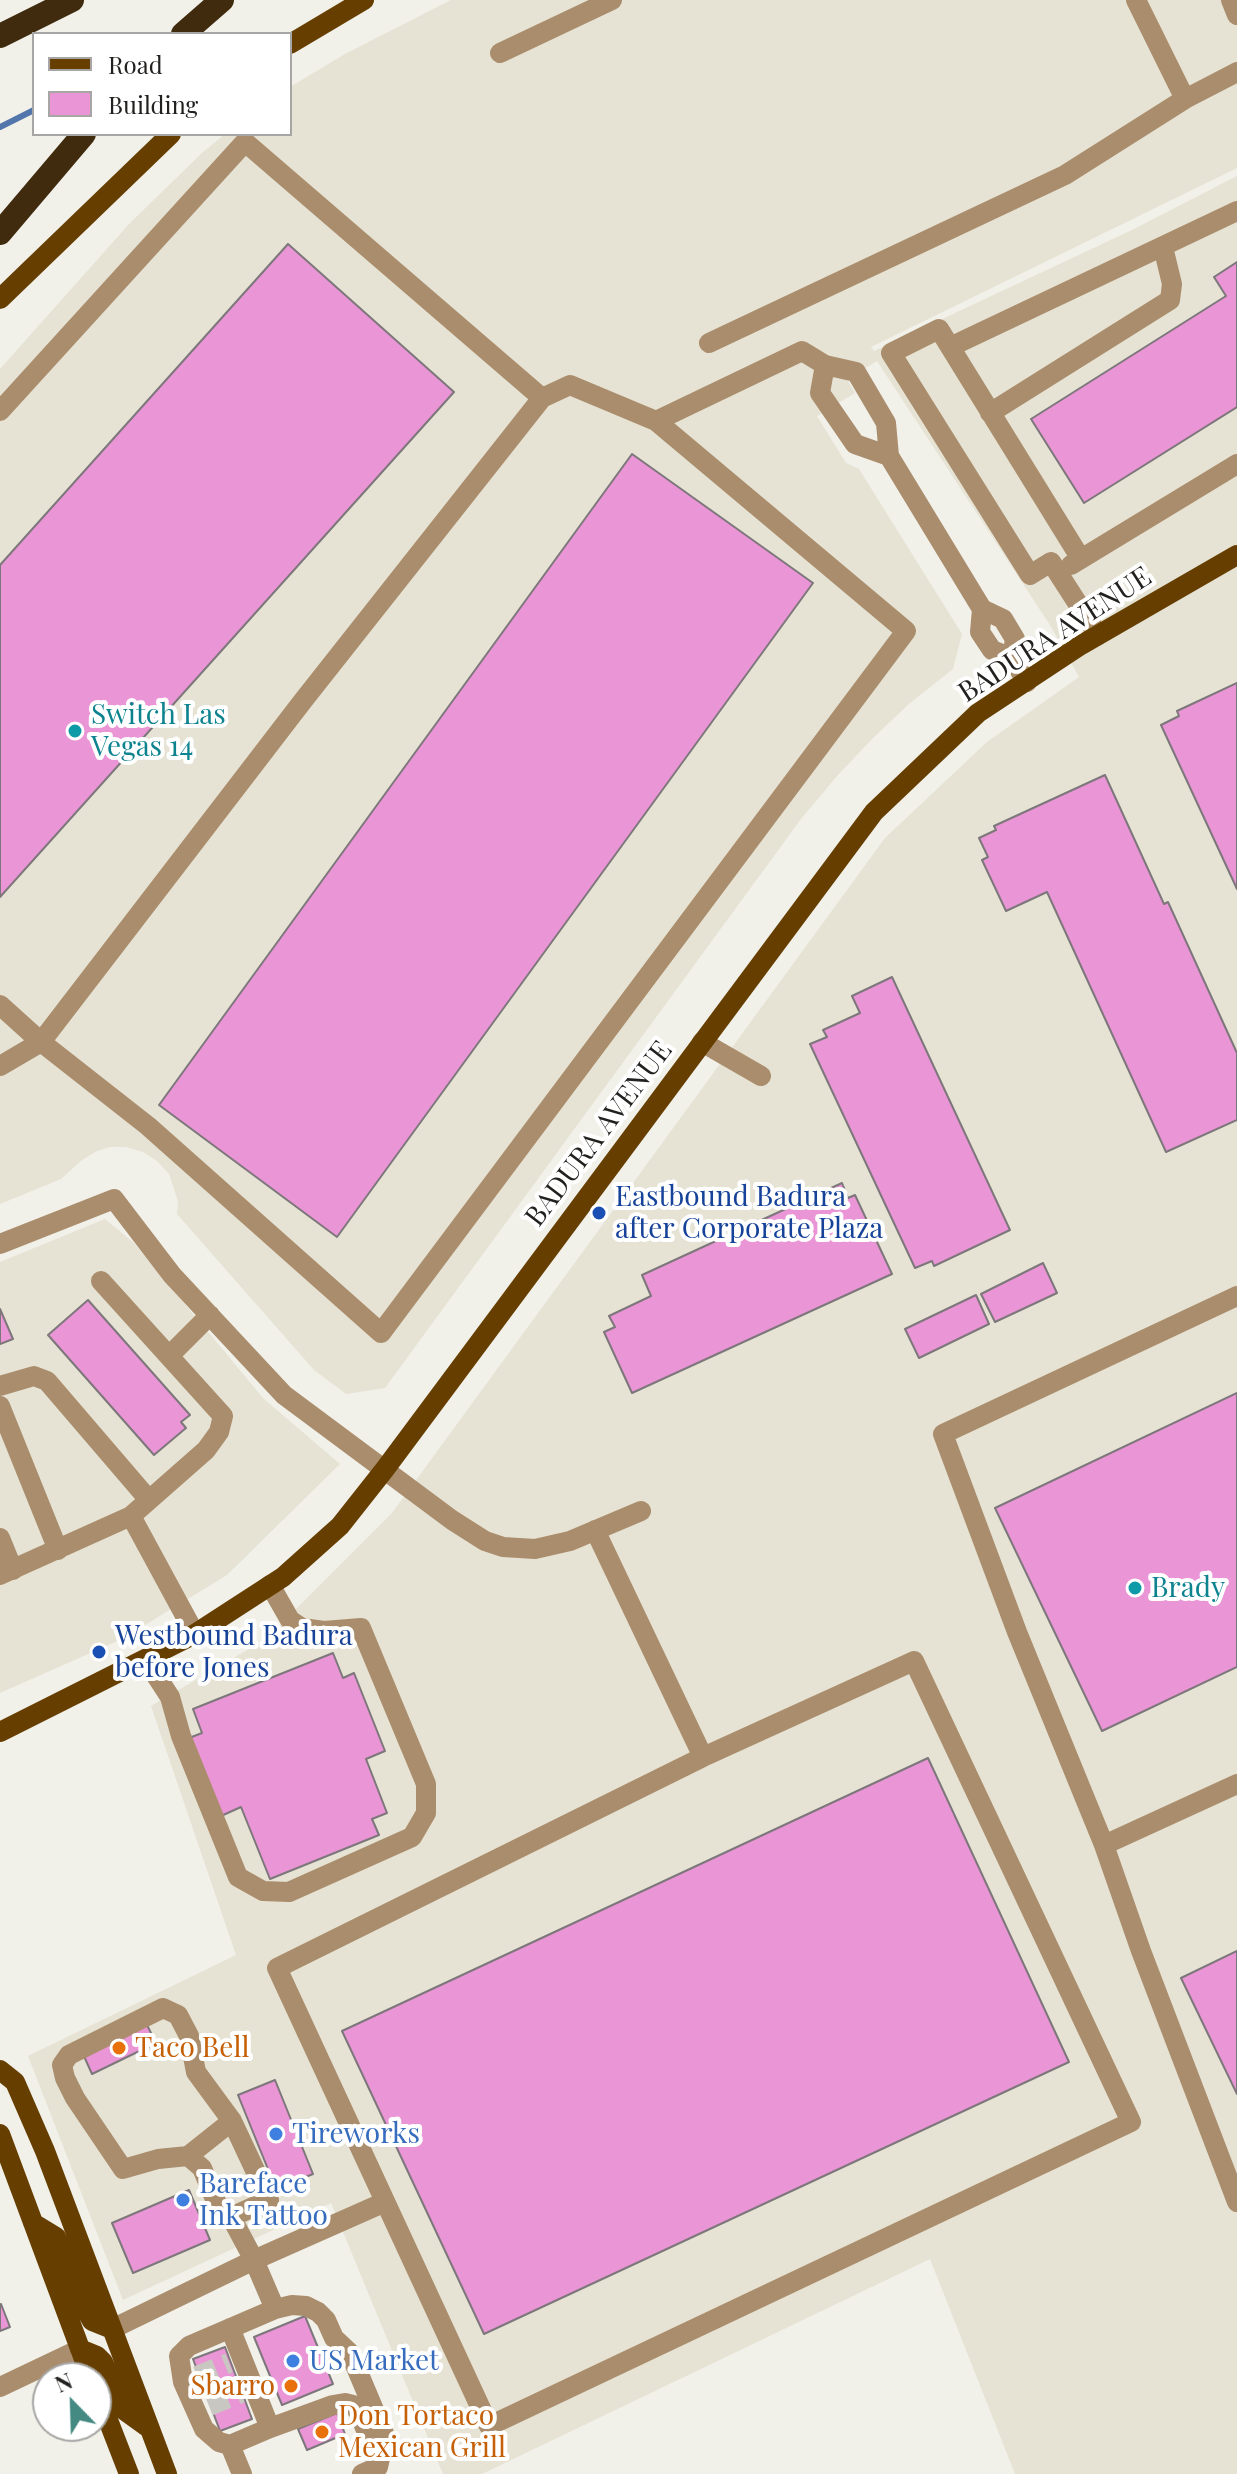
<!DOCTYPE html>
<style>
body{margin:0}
#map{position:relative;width:1237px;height:2474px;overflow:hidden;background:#f1f0e9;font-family:"Playfair Display",serif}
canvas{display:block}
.legend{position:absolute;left:32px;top:32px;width:260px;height:104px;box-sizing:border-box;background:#fff;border:2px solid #a7a6a5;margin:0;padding:10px 14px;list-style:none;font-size:24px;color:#22211f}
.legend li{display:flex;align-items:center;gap:16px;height:40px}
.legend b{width:40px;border:2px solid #a7a6a5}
.north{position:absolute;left:32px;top:2362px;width:80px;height:80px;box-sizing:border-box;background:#fff;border:2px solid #a7a6a5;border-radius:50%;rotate:337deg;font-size:22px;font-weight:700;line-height:32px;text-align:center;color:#22211f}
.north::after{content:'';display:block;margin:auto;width:28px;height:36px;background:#448a83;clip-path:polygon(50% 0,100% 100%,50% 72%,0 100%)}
</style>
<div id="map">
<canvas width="1237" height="2474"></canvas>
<ul class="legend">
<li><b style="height:10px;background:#663f00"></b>Road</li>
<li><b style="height:22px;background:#ea95d5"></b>Building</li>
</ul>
<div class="north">N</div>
</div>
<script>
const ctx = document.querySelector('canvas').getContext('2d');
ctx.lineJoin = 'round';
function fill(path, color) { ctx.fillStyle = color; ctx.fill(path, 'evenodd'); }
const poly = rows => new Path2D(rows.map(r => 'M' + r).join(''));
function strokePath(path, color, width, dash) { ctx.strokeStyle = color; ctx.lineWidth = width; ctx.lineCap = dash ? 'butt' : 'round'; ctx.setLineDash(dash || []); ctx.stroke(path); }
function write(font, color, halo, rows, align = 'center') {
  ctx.font = font + ' "Playfair Display",serif'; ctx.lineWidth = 8; ctx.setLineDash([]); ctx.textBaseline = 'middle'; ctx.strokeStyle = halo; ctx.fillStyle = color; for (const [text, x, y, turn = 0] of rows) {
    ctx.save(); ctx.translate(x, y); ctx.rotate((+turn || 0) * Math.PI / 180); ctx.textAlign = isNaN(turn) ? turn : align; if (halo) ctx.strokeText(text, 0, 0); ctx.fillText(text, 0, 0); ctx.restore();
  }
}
fill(poly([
 [451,0,1237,0,1237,168,871,347,874,351,1132,230,1237,176,1237,2474,1015,2474,930,2259,482,2474,443,2474,331,2203,123,2300,28,2056,236,1955,151,1706,266,1639,392,1513,885,838,987,742,1079,677,1050,625,877,361,847,379,855,393,817,416,846,463,859,469,962,634,953,669,910,703,874,737,837,776,801,819,385,1388,346,1394,314,1370,177,1214,178,1201,169,1174,157,1161,143,1152,126,1147,110,1147,97,1151,82,1160,61,1179,0,1204,0,369,130,223,202,153,225,134,290,134,290,87,345,54],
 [105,1219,134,1243,264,1399,340,1464,227,1575,122,1639,0,1693,0,1262]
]), '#e6e3d4');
strokePath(poly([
 [0,127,34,110]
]), '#5275ac', 6);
const building = poly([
 [288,244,454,392,0,897,0,565,288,244],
 [1237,262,1237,407,1084,503,1031,419,1226,296,1214,277,1237,262],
 [632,454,813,583,337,1237,159,1105,632,454],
 [1237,683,1237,889,1161,725,1179,716,1177,711,1237,683],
 [1105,775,1164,904,1168,902,1237,1053,1237,1120,1166,1152,1047,892,1006,911,982,860,988,857,979,838,996,830,994,826,1105,775],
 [892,977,1010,1230,934,1266,932,1261,915,1268,810,1044,827,1037,823,1030,860,1013,852,996,892,977],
 [842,1183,848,1198,855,1195,892,1274,632,1393,604,1332,615,1327,609,1316,651,1296,642,1275,842,1183],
 [1043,1263,1057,1293,995,1322,981,1294,1043,1263],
 [976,1295,989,1324,919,1358,905,1329,976,1295],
 [88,1300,190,1415,181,1422,186,1428,154,1455,48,1335,88,1300],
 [0,1309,13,1339,0,1344,0,1309],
 [1237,1393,1237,1667,1102,1731,995,1508,1237,1393],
 [333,1653,343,1678,354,1673,385,1751,366,1759,387,1813,372,1819,379,1835,270,1879,241,1807,221,1816,189,1738,202,1733,193,1709,333,1653],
 [928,1758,1069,2062,484,2334,342,2031,928,1758],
 [1237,1951,1237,2094,1181,1978,1237,1951],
 [146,2023,156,2043,92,2074,83,2054,146,2023],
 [275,2080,313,2174,276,2189,238,2095,275,2080],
 [189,2190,210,2240,133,2273,112,2223,189,2190],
 [1,2304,10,2327,0,2331,0,2305,1,2304],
 [305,2316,333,2384,282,2405,254,2337,305,2316],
 [225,2347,252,2419,220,2431,193,2359,225,2347],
 [337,2413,345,2434,307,2450,298,2429,337,2413]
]);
fill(building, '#ea95d5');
strokePath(building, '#7d777b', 2);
strokePath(poly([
 [197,2376,229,2363],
 [209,2406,241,2393]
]), '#c8c7c1', 20, [20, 10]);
strokePath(poly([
 [1136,0,1185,99,1237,72],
 [1231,0,1237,15],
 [500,53,612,0],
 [709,343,1065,175,1185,99],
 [950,347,1237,211],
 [825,365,820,393,855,444,889,456],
 [0,411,245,142,542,398],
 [990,413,1170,300,1172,284,1163,247],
 [1081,559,939,329,891,353,1030,575,1051,562,1098,635],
 [1071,565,1237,464],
 [982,609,980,632,992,650,1012,658,1027,682],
 [0,1005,41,1042,148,1126,381,1333,906,631,656,421],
 [702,1042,761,1076],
 [0,1066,41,1042,302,702,542,398,570,385,656,421,802,351,825,365,856,372,886,423,889,456,982,609,1003,619,1015,639,1012,658],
 [0,1244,114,1199,172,1275,284,1395,452,1520,485,1541,503,1547,535,1549,570,1541,641,1511],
 [1237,1296,943,1434,1017,1632,1104,1845,1141,1951,1237,2202],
 [169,1356,210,1315],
 [0,1386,34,1376,47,1381,149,1500],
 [0,1406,58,1550],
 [131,1516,195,1634],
 [595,1530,703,1757,914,1661,1131,2122,489,2426,277,1968,703,1757],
 [0,1538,13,1570],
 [0,1575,131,1516,206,1450,219,1432,223,1416,101,1281],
 [146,1660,170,1697,181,1736,238,1877,263,1891,289,1892,412,1837,426,1813,426,1784,361,1628,324,1631,302,1628,290,1620,270,1585],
 [1104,1845,1237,1784],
 [188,2156,232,2121],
 [231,2217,269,2200,232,2121,196,2072,189,2036,178,2015,163,2008,69,2055,62,2065,65,2078,75,2098,123,2169,158,2159,188,2156,202,2168,217,2204,231,2217,254,2260,275,2309,189,2346,179,2356,183,2382,204,2429,219,2442,230,2445,242,2474],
 [275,2309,292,2305,306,2306,318,2312,326,2320,334,2338,350,2353,385,2436,378,2467,362,2474],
 [112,2329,254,2260,385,2202],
 [0,2387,80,2349],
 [270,2428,333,2405,345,2403,353,2405,358,2411,370,2440,381,2450],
 [230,2445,270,2428,230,2328]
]), '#aa8d6c', 20);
strokePath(poly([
 [290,44,364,0],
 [0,299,171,134],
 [0,1732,195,1634,283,1577,340,1526,385,1469,874,812,978,713,1081,645,1237,555],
 [0,2070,15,2082,45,2151,167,2474],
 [0,2134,91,2378],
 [33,2223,56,2237,86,2310,92,2321,112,2329],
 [80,2349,97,2356,103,2362,125,2411,150,2429],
 [96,2389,129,2474]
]), '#663f00', 20);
strokePath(poly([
 [183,34,222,0],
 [0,36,72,0],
 [0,233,84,134]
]), '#402b0f', 24);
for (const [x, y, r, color] of [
 [75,731,8,"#0f9aa8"],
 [599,1213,8,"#1a4fb4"],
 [1135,1588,8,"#0f9aa8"],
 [99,1652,8,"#1a4fb4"],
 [119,2048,8,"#e8710a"],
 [276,2134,8,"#3f7fe0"],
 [183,2200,8,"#3f7fe0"],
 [293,2361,8,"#3f7fe0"],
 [291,2386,8,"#e8710a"],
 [322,2432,8,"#e8710a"]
]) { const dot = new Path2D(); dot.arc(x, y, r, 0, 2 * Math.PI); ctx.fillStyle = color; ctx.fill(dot); strokePath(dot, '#fff', 3); }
write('28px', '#22211f', '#fff', [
 ["BADURA AVENUE",1055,635,-33],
 ["BADURA AVENUE",599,1134,-53]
]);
write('28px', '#0d838f', '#fff', [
 ["Switch Las",91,715],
 ["Vegas 14",91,747],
 ["Brady",1151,1588]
], 'left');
write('28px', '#164399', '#fff', [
 ["Eastbound Badura",615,1197],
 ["after Corporate Plaza",615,1229],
 ["Westbound Badura",115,1636],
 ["before Jones",115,1668]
], 'left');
write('28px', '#c56008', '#fff', [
 ["Taco Bell",135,2048],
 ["Sbarro",275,2386,"right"],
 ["Don Tortaco",338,2416],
 ["Mexican Grill",338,2448]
], 'left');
write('28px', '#366cbe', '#fff', [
 ["Tireworks",292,2134],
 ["Bareface",199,2184],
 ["Ink Tattoo",199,2216],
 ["US Market",309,2361]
], 'left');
</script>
